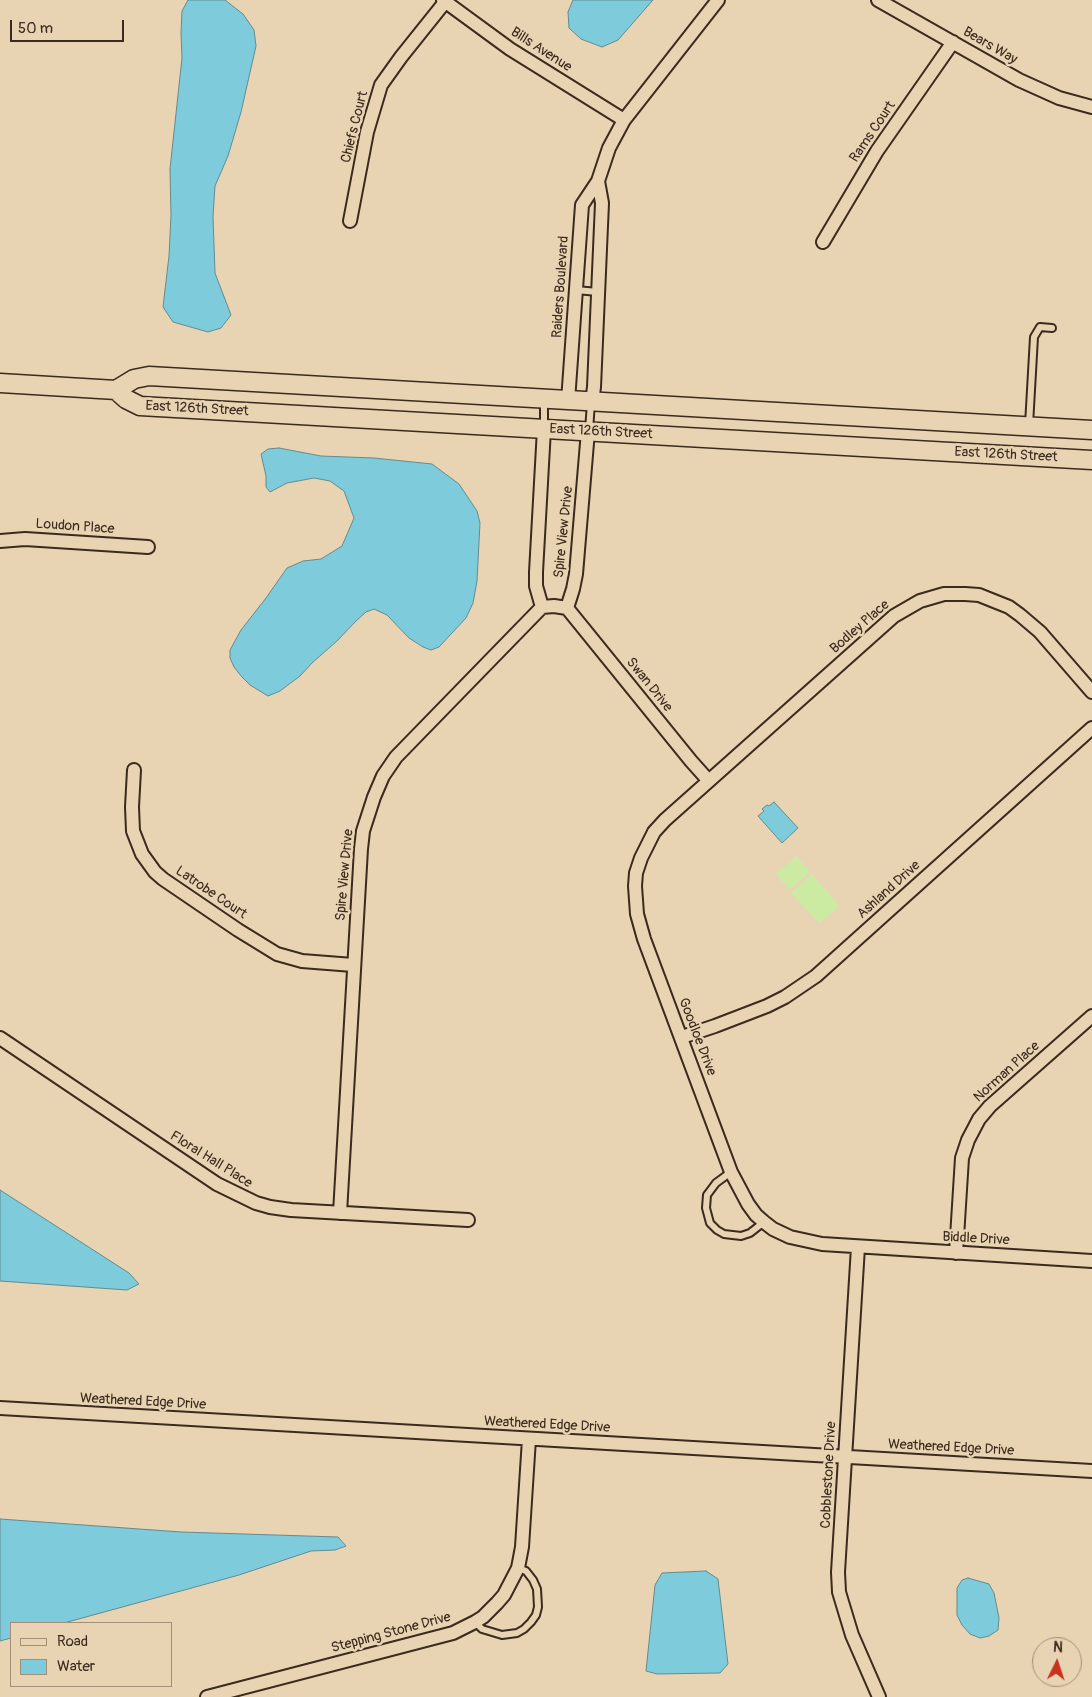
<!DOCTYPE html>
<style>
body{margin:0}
#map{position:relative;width:1092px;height:1697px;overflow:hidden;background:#e8d3b2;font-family:Pangolin,sans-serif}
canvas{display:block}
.legend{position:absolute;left:10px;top:1622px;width:162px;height:65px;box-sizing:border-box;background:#e8d3b2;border:1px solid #a38f77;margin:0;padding:6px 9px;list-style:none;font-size:15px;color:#3b2a1e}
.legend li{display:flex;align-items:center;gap:10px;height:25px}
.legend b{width:25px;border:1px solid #a38f77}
.north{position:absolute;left:1032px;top:1637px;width:50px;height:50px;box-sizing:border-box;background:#e8d3b2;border:1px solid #a38f77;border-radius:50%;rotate:4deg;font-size:14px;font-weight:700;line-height:20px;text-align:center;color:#3b2a1e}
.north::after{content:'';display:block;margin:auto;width:18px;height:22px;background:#c8321e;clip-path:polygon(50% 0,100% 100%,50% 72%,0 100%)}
.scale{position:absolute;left:10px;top:20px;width:114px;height:22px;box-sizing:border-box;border:2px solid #3b2a1e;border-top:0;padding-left:6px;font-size:15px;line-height:18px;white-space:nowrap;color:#3b2a1e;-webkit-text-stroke:4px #e8d3b2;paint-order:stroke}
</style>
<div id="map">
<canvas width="1092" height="1697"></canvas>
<ul class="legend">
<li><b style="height:6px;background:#e8d3b2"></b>Road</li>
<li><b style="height:14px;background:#7dcbdb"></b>Water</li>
</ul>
<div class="north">N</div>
<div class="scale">50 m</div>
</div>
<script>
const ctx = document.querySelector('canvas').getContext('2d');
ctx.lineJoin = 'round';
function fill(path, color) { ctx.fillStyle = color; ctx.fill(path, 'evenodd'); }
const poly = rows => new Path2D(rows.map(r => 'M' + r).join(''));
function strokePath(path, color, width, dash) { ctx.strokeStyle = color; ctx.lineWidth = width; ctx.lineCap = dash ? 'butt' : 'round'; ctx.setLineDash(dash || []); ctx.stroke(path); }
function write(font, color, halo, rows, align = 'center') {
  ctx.font = font + ' Pangolin,sans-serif'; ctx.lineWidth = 5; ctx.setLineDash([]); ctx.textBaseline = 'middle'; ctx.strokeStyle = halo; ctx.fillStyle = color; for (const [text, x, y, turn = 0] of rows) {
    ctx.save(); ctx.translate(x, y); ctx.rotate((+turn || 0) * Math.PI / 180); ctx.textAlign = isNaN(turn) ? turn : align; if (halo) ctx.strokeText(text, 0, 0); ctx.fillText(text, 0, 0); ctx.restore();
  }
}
fill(poly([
 [796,856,810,872,790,890,776,874],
 [812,874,840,906,819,923,791,893]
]), '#cbeba3');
const water = poly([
 [188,0,225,0,243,14,254,30,256,46,241,112,228,156,215,186,213,217,215,273,231,315,221,328,208,332,173,322,163,307,169,256,171,215,170,169,182,58,181,33,182,11,188,0],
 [573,0,653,0,618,40,602,47,581,39,569,28,568,12,573,0],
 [279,448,321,456,374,458,432,464,459,484,477,511,480,523,477,581,473,603,466,618,439,647,431,650,423,647,409,638,387,615,374,609,366,612,356,621,337,641,313,662,300,676,280,691,268,696,250,685,242,677,234,667,230,658,230,650,241,630,266,598,287,568,303,561,321,559,342,546,354,518,344,491,330,481,314,478,287,483,270,492,266,487,266,476,261,454,268,449,279,448],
 [774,802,798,828,782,843,758,816,764,811,762,809,767,805,769,806,774,802],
 [0,1190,129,1273,139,1284,127,1290,0,1281,0,1190],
 [0,1519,181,1532,338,1537,346,1546,335,1550,311,1551,239,1575,64,1623,11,1623,11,1638,0,1641,0,1519],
 [706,1571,718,1579,728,1664,720,1673,657,1674,646,1671,655,1585,662,1573,706,1571],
 [968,1578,989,1584,994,1593,999,1618,998,1630,989,1636,980,1638,970,1634,962,1625,957,1615,957,1588,962,1580,968,1578]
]);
fill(water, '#7dcbdb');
strokePath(water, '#638b8f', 1);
const service = poly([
 [576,290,598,292],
 [1029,425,1034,337,1040,327,1052,328],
 [544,428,544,401],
 [589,430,591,403],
 [731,1172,716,1183,707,1195,706,1208,710,1223,717,1230,724,1234,741,1236,750,1233,764,1222],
 [475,1622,482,1629,502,1635,517,1633,524,1629,531,1622,536,1615,538,1607,537,1589,533,1580,526,1571,518,1568]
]);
const minor = poly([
 [443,0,510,49,624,120],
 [878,0,1019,80,1059,98,1092,107],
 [350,221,367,132,381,85,401,57,445,2],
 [823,242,877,151,953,42],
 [568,401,582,205,598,181,609,148,624,120,718,0],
 [592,402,594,387,602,203,598,181],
 [0,541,25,539,148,547],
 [542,607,536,586,536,572,544,429],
 [567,608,691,761,708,780],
 [567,608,573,589,576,574,588,431],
 [1092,692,1040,632,1020,615,1009,607,979,595,965,594,944,594,920,601,894,616,665,820,654,832,641,858,636,873,635,886,637,914,644,939,731,1172,748,1204,756,1215,764,1222,773,1229,790,1237,822,1244,1092,1261],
 [134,770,132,807,133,831,142,854,155,872,163,879,238,930,277,954,302,961,353,965],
 [682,1037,715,1026,767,1006,785,997,816,976,1092,728],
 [0,1038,217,1184,256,1203,270,1207,291,1210,468,1220],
 [340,1213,361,849,363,831,374,797,383,776,396,757,542,607,554,606,567,608],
 [858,1247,838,1572,839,1592,852,1635,879,1697],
 [956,1253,962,1158,968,1140,979,1119,990,1106,1092,1016],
 [0,1408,1092,1471],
 [207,1697,453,1633,475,1622,483,1617,497,1603,504,1595,518,1568,522,1547,529,1439]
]);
const secondary = poly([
 [0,383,116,390,134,379,149,376,1092,430],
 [116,390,126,399,140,406,1092,460]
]);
strokePath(service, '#3b2a1e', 10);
strokePath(minor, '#3b2a1e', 16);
strokePath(secondary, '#3b2a1e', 21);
strokePath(service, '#e8d3b2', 6);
strokePath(minor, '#e8d3b2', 12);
strokePath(secondary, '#e8d3b2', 18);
write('14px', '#3b2a1e', '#e8d3b2', [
 ["Bears Way",990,46,30],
 ["Bills Avenue",541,50,33],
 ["Chiefs Court",355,127,-76],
 ["Rams Court",873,132,-56],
 ["Raiders Boulevard",561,287,-86],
 ["East 126th Street",197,409,3],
 ["East 126th Street",601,432,3],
 ["East 126th Street",1006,455,3],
 ["Loudon Place",75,527,4],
 ["Spire View Drive",564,532,-84],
 ["Bodley Place",860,627,-41],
 ["Swan Drive",649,685,51],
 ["Spire View Drive",345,875,-85],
 ["Ashland Drive",889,890,-42],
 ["Latrobe Court",211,893,34],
 ["Goodloe Drive",697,1037,69],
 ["Norman Place",1007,1072,-42],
 ["Floral Hall Place",211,1160,32],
 ["Biddle Drive",976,1239,3],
 ["Weathered Edge Drive",143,1402,3],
 ["Weathered Edge Drive",547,1425,3],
 ["Weathered Edge Drive",951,1448,3],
 ["Cobblestone Drive",829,1475,-87],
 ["Stepping Stone Drive",391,1633,-15]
]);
</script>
